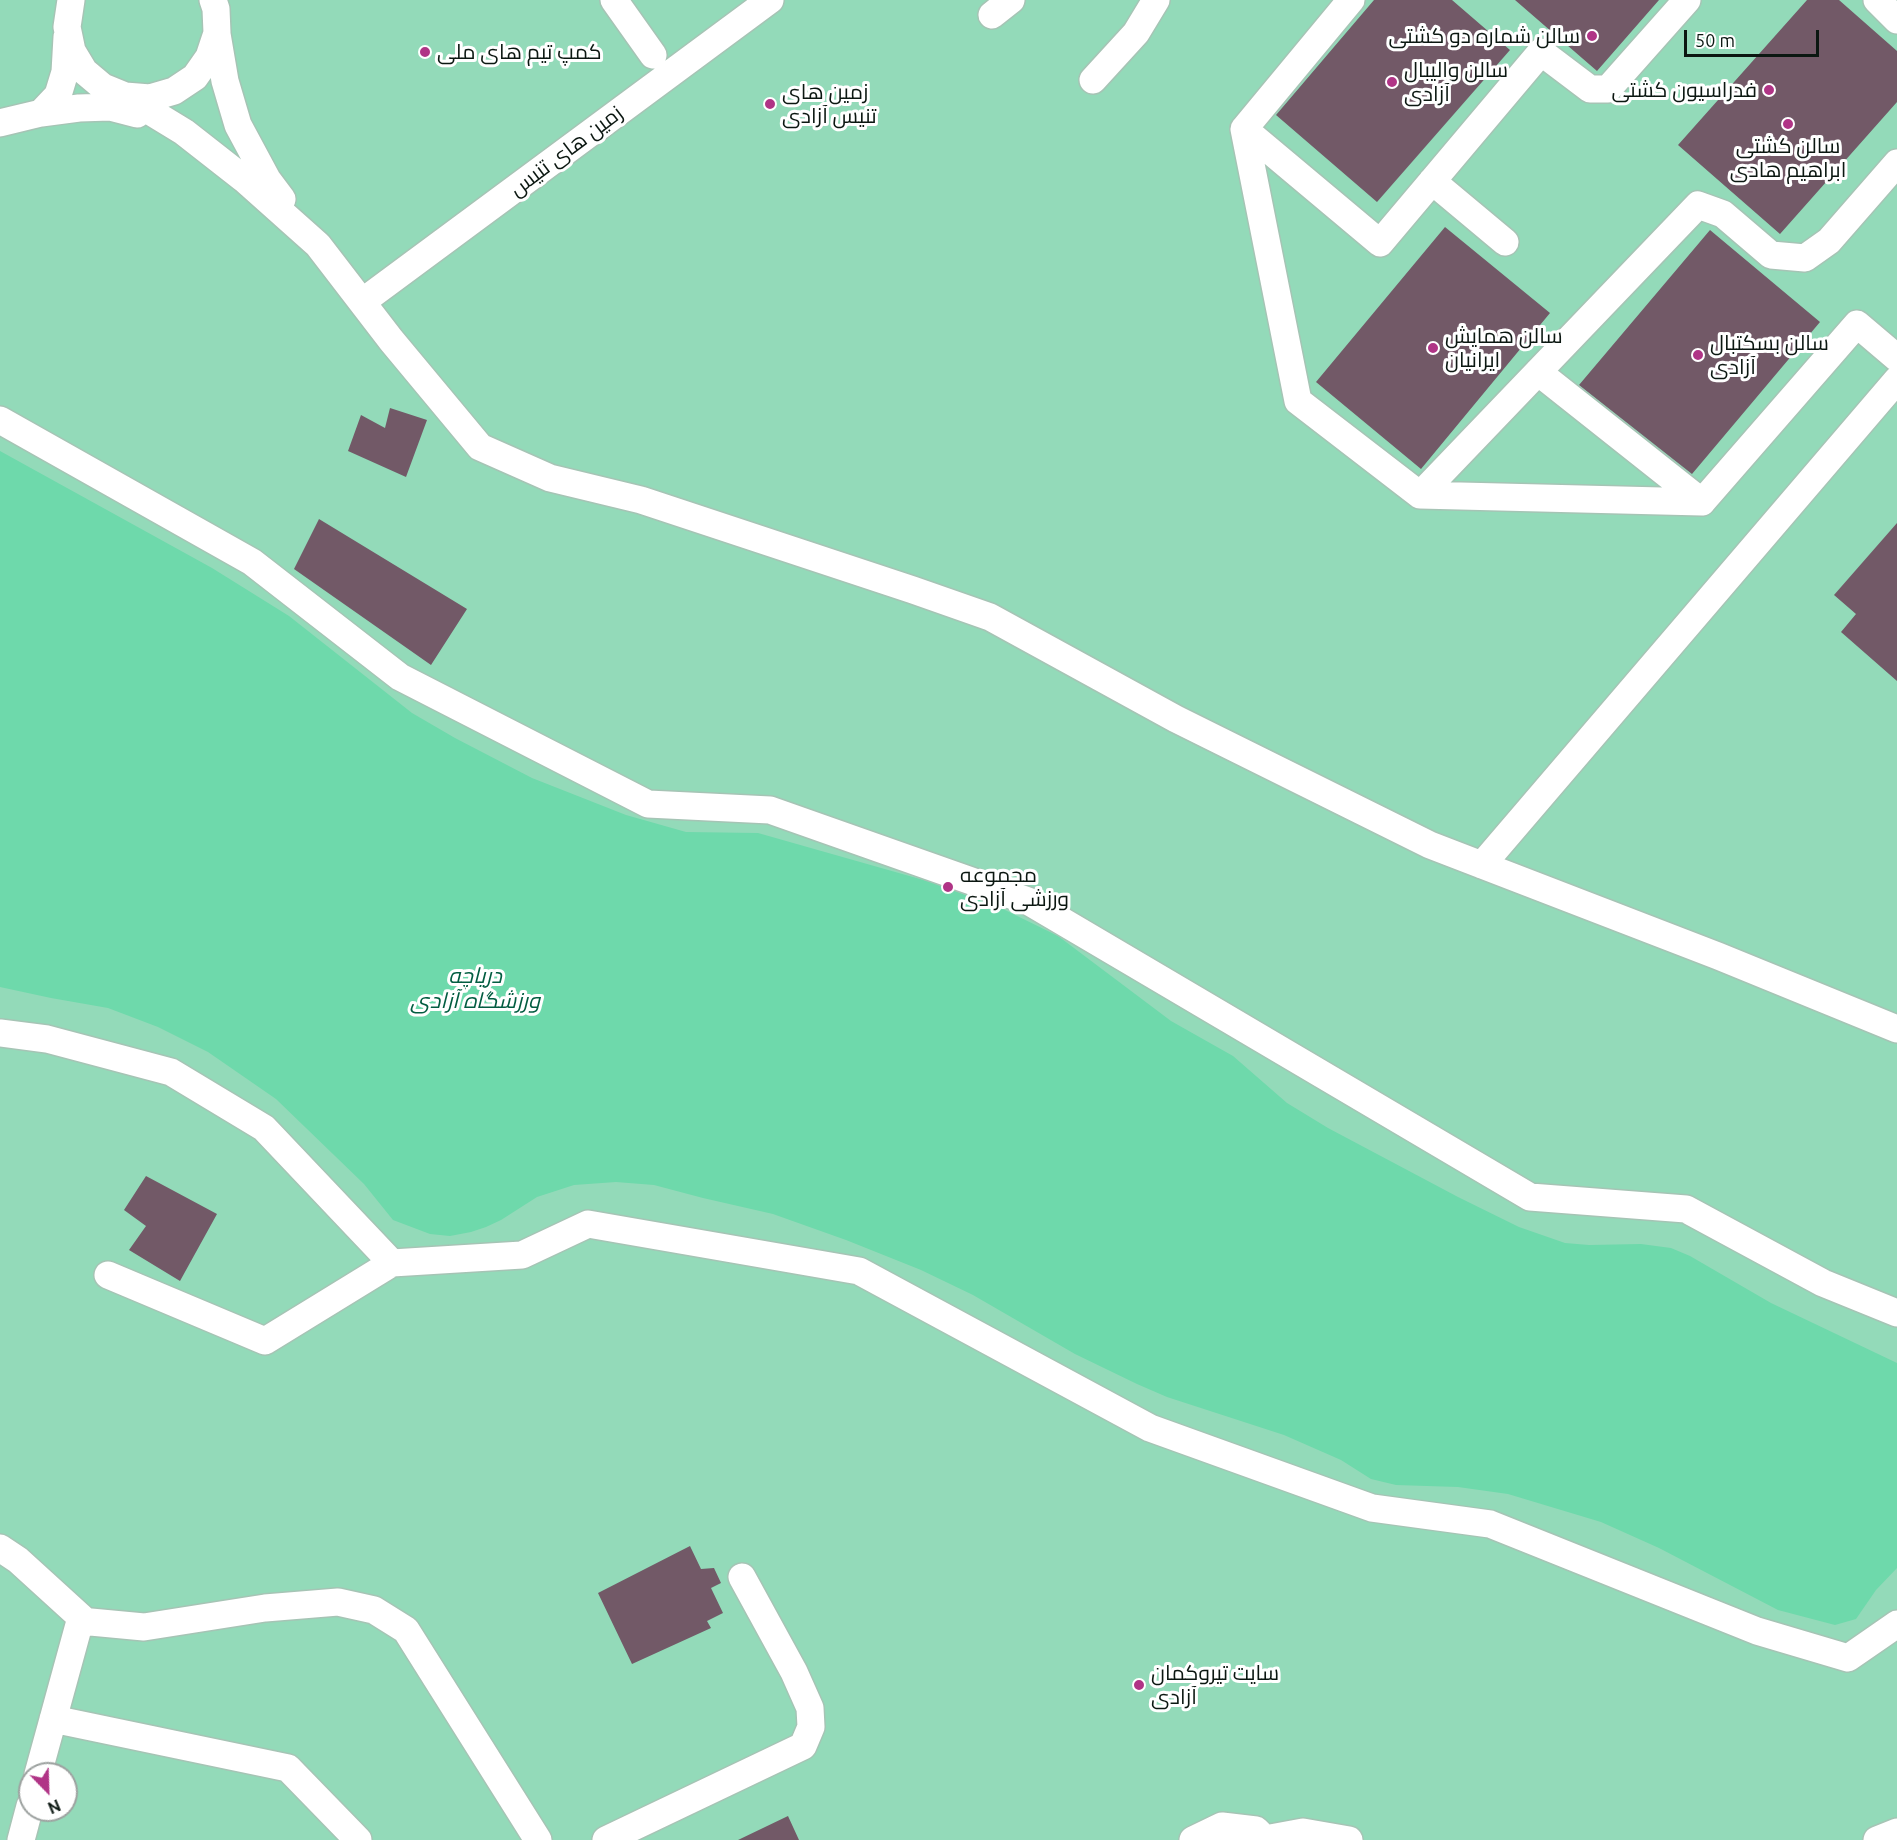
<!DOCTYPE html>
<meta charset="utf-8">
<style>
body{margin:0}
#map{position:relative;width:1897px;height:1840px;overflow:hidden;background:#d8f8e8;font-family:Ubuntu,sans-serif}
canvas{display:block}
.north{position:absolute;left:18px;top:1762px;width:60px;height:60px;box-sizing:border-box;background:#fff;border:2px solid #9da2a0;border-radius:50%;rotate:157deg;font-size:16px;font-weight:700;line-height:24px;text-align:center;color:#0b1711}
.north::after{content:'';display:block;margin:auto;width:21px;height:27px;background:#b03486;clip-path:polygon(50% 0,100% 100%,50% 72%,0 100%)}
.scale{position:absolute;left:1684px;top:30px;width:135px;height:27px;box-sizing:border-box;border:3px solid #0b1711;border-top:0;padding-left:8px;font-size:18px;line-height:21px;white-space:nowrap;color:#0b1711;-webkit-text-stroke:4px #fff;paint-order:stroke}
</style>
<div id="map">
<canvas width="1897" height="1840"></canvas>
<div class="north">N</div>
<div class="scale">50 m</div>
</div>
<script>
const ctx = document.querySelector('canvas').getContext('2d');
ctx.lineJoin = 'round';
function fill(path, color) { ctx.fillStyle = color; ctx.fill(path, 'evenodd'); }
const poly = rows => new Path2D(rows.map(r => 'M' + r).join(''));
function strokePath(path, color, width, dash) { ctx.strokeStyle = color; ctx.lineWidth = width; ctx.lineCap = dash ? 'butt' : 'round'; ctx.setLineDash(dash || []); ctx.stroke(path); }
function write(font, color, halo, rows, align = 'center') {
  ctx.font = font + ' Ubuntu,Cairo,sans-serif'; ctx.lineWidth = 6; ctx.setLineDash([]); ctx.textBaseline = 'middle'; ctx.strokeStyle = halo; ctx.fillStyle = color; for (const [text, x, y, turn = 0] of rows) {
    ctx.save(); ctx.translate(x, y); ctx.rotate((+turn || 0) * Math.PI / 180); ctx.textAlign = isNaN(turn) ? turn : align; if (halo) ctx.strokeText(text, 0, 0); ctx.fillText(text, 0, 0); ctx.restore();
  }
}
fill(poly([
 [0,0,1897,0,1897,1840,0,1840],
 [30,1774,66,1774,66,1810,30,1810]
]), '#93dab9');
fill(poly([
 [0,451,212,568,289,616,412,713,455,738,532,778,626,815,686,832,758,833,934,883,1003,909,1058,936,1171,1021,1233,1056,1287,1103,1328,1128,1458,1197,1519,1227,1565,1243,1589,1245,1641,1244,1671,1248,1690,1256,1771,1303,1897,1363,1897,1568,1876,1590,1856,1619,1835,1625,1778,1610,1659,1548,1601,1522,1508,1494,1458,1487,1396,1485,1371,1479,1341,1460,1284,1435,1167,1397,1137,1384,1075,1354,973,1295,921,1270,846,1240,773,1214,703,1198,654,1185,616,1182,574,1185,537,1197,501,1220,486,1227,471,1232,450,1236,430,1234,393,1220,364,1184,276,1099,208,1052,158,1027,108,1008,51,998,0,987]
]), '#6ed9ab');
fill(poly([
 [1374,0,1452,0,1510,50,1377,202,1276,115],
 [1515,0,1659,0,1597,71],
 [1807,0,1839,0,1897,51,1897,102,1780,234,1678,145],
 [1445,227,1550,313,1421,469,1316,382],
 [1710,230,1820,322,1692,474,1579,385],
 [390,408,427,420,406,477,348,451,361,415,385,428],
 [319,519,467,609,431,665,294,569],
 [1897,523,1897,681,1841,632,1856,614,1834,595],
 [146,1176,217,1214,180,1281,129,1250,146,1226,124,1210],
 [690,1546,701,1569,714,1568,721,1583,711,1588,723,1613,707,1621,711,1628,632,1664,598,1593],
 [788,1816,799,1840,738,1840]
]), '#725967');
const minor = poly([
 [71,0,67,27,72,51,84,71,103,87,125,96,150,98,174,91,195,77,209,57,217,33,216,9,213,0],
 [614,0,653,55],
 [1351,0,1244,129,1298,401,1420,495,1702,502,1857,324,1897,358],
 [1877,0,1897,20],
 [992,15,1011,0],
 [217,34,225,81,238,125,267,179,282,199],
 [1093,80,1136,33,1156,0],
 [125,96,184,132,244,179,318,245,391,340,480,447,550,478,641,500,913,590,990,617,1176,719,1430,845,1718,956,1897,1029],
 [41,113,58,95,65,72,67,37],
 [0,123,41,113,79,108,110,107,137,114],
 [1244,129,1380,243,1541,52,1590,89,1608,89,1687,0],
 [1432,181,1505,242],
 [362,302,770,0],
 [1538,372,1702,502],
 [0,420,252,562,400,677,648,804,770,810,1028,901,1530,1197,1686,1209,1823,1283,1897,1313],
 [1420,495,1698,205,1723,214,1771,255,1805,258,1829,241,1897,163],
 [1482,865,1897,380],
 [0,1033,47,1039,171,1072,264,1128,392,1263],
 [108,1275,265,1341,392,1263,522,1255,588,1224,859,1271,1150,1428,1372,1508,1490,1524,1757,1631,1848,1658,1897,1624],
 [0,1548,18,1560,85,1621],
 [53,1719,288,1768,358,1840],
 [38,1774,80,1621,144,1627,265,1608,338,1602,374,1610,406,1630,538,1840],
 [1265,1839,1303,1832,1349,1840],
 [21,1840,30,1806],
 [606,1840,803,1746,811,1727,810,1708,794,1672,742,1577],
 [1193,1840,1222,1826,1256,1830,1266,1840],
 [1877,1840,1897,1832]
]);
strokePath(minor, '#a6c4b5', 30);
strokePath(minor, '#fff', 27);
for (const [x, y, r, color] of [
 [1592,36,6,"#b03486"],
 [425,52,6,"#b03486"],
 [1392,82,6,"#b03486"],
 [1769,90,6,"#b03486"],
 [770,104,6,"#b03486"],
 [1788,124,6,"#b03486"],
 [1433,348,6,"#b03486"],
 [1698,355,6,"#b03486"],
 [948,887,6,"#b03486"],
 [1139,1685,6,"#b03486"]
]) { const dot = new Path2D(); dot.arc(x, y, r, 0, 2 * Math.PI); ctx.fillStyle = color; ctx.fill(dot); strokePath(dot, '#fff', 2); }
write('21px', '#0b1711', '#fff', [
 ["سالن شماره دو کشتی",1580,36,"right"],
 ["کمپ تیم های ملی",437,52],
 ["سالن والیبال",1404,70],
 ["آزادی",1404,94],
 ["فدراسیون کشتی",1757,90,"right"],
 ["زمین های",782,92],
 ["تنیس آزادی",782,116],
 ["سالن کشتی",1788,146,"center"],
 ["ابراهیم هادی",1788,170,"center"],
 ["سالن همایش",1445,336],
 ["ایرانیان",1445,360],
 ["سالن بسکتبال",1710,343],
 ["آزادی",1710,367],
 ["مجموعه",960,875],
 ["ورزشی آزادی",960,899],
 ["سایت تیروکمان",1151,1673],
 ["آزادی",1151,1697]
], 'left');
write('21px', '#0b1711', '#fff', [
 ["زمین های تنیس",566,151,-37]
]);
write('italic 22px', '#025d41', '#fff', [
 ["دریاچه",475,976],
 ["ورزشگاه آزادی",475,1001]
]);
</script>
